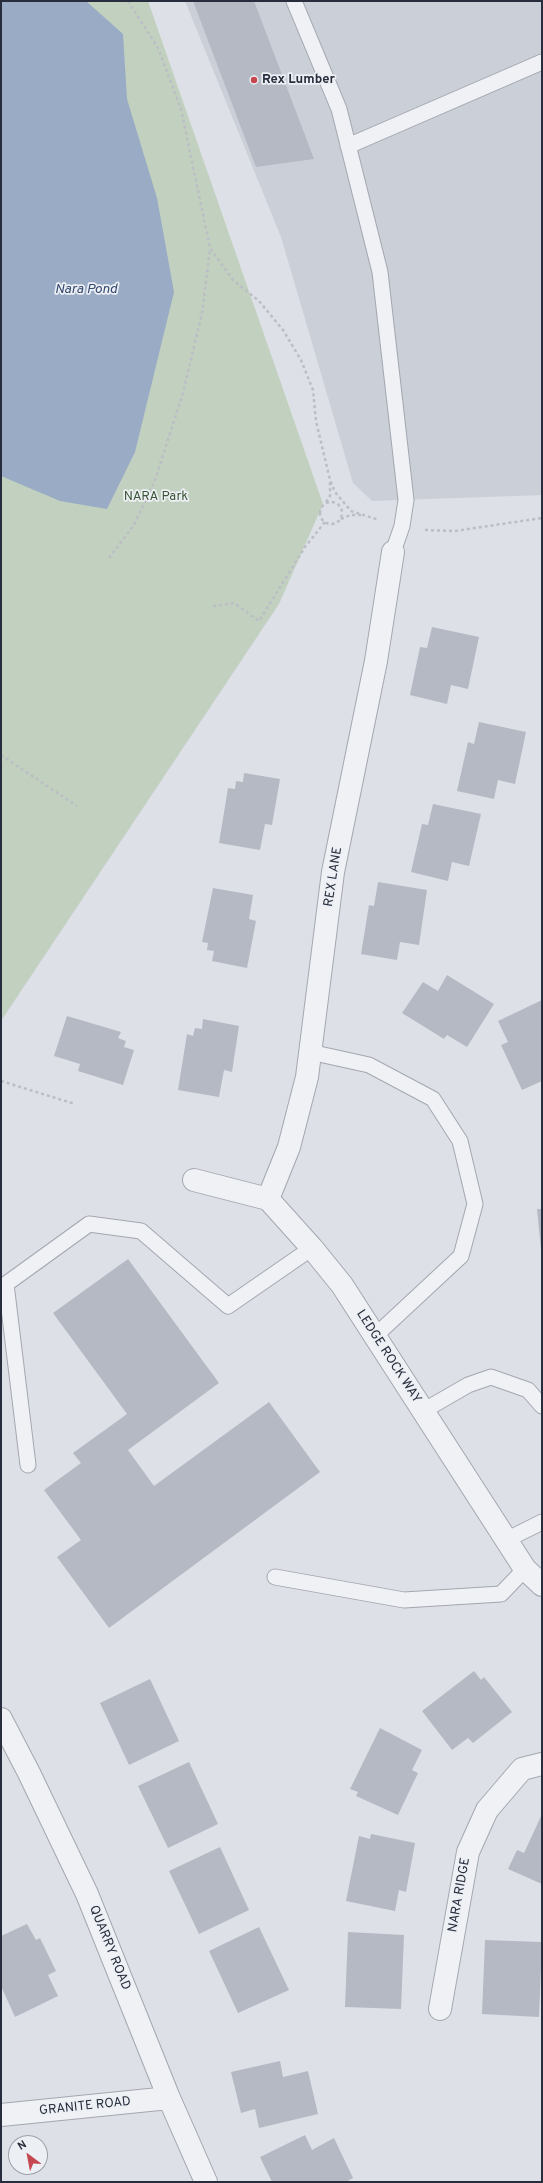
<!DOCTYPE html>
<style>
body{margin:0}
#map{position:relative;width:543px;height:2183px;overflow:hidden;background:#dde0e6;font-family:Overpass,sans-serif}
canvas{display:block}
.frame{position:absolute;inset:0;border:2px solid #272d3c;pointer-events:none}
.north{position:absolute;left:8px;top:2135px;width:40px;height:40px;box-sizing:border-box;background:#eceff4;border:1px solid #9da1aa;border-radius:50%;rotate:328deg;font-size:11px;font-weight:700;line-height:16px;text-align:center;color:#272d3c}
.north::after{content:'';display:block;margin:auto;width:14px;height:18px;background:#c64750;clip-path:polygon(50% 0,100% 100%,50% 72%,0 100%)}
</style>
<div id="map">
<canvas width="543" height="2183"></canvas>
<div class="frame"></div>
<div class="north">N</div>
</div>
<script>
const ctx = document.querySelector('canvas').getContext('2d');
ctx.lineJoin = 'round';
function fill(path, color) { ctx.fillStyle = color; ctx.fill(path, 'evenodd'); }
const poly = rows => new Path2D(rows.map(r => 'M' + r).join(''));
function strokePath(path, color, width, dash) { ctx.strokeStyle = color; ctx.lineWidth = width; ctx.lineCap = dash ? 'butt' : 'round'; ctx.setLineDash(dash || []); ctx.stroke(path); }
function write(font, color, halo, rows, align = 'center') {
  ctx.font = font + ' Overpass,sans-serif'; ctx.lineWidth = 3.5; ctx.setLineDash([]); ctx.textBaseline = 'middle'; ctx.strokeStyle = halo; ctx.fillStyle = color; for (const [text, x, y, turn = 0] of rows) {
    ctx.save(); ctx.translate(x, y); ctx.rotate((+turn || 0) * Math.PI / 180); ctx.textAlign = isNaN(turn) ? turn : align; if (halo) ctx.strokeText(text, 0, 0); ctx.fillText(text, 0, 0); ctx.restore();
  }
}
fill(poly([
 [185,1,542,1,542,495,372,501,353,483,281,237]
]), '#cbcfd8');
fill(poly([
 [1,1,148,1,323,504,279,604,1,1021]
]), '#c2d0bf');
fill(poly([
 [1,1,86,1,123,34,127,99,157,198,174,292,135,452,107,509,60,501,1,476]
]), '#99abc5');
fill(poly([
 [193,1,254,1,314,159,256,167],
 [432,627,479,637,468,689,451,685,447,704,410,695,420,647,427,648],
 [479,722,526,732,515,784,498,780,494,799,457,791,468,742,474,744],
 [244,773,280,779,272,825,265,824,260,850,219,843,228,788,235,789,236,781,243,782],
 [433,804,481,814,469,866,452,862,448,881,411,872,422,824,428,825],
 [378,882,427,890,419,945,400,942,397,960,361,954,369,905,374,906],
 [213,888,253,895,249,919,256,921,247,968,212,961,214,951,207,950,208,943,202,942],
 [447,975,494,1004,467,1047,447,1035,444,1039,402,1013,423,982,438,991],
 [542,1000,542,1081,522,1090,501,1045,508,1042,498,1021],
 [67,1016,121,1032,118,1038,126,1041,124,1047,134,1050,123,1085,78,1071,80,1064,54,1056],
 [203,1019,239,1026,232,1072,224,1070,219,1097,178,1090,187,1034,193,1036,195,1028,202,1029],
 [537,1209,542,1209,542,1249,541,1249],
 [128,1259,219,1383,128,1450,154,1486,269,1402,320,1472,109,1628,57,1557,81,1540,44,1490,81,1463,73,1453,127,1414,53,1313],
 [474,1671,481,1680,484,1677,512,1712,473,1743,468,1738,452,1750,422,1711],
 [150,1679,179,1741,129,1765,100,1703],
 [380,1728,422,1750,412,1770,418,1773,398,1815,356,1796,358,1792,350,1789],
 [189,1762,218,1824,168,1848,138,1786],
 [542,1814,542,1884,508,1869,517,1850,524,1853],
 [371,1834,415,1843,406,1892,399,1890,395,1911,346,1901,359,1836,370,1839],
 [220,1847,249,1910,199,1934,169,1871],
 [27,1924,36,1940,40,1938,56,1971,48,1975,58,1996,15,2017,1,1986,1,1936],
 [259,1927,289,1990,238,2013,209,1951],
 [348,1932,404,1935,401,2009,345,2007],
 [485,1940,542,1942,539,2017,482,2014],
 [280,2061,283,2077,308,2071,318,2114,259,2128,255,2109,241,2113,231,2072],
 [305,2135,312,2150,334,2138,353,2178,346,2182,272,2182,260,2157]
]), '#b5b9c3');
const service = poly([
 [294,1,339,109,380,272,406,500,402,526,393,552],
 [348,146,542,62],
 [310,1052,369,1065,433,1099,460,1141,475,1204,461,1256,375,1336],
 [423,1411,468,1385,491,1377,528,1390,542,1406],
 [28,1465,6,1284,89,1224,141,1231,228,1306,312,1248],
 [506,1540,542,1522],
 [275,1577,404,1600,501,1594,525,1569]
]);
const minor = poly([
 [194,1180,268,1199,312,1248,342,1285,525,1569,542,1585],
 [268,1199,289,1147,307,1077,333,872,376,661,393,552],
 [1,1719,29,1773,87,1894,169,2098,206,2182],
 [440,2009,468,1852,487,1810,522,1769,542,1764],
 [1,2115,169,2098]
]);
strokePath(service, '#a3a7b0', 17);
strokePath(minor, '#a3a7b0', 24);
strokePath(poly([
 [128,1,158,48,181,109,210,248,233,280,259,301,283,330,301,360,313,390,316,421,330,480,335,492,351,511,379,520],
 [326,502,330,496,330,482],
 '320 513a11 11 0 1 1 22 0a11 11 0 1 1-22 0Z',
 [341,519,350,515,361,515],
 [425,530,455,531,542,518],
 [109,558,134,525,155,480,183,393,202,313,210,249],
 [213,606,234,603,259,621,305,547,325,522],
 [1,755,77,806],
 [1,1081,75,1104]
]), '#bbbec5', 2.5, [3, 3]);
strokePath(service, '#eff1f5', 15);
strokePath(minor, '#eff1f5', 22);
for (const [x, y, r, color] of [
 [254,80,4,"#c64750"]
]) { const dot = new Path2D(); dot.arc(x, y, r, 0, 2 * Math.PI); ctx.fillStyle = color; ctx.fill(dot); strokePath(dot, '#eceff4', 1.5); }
write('bold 13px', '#272d3c', '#eceff4', [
 ["Rex Lumber",262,80]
], 'left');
write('13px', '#395735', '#eceff4', [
 ["NARA Park",156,497]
]);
write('13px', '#272d3c', '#eceff4', [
 ["REX LANE",334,877,-81],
 ["LEDGE ROCK WAY",388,1357,57],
 ["NARA RIDGE",460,1895,-80],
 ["QUARRY ROAD",109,1948,68],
 ["GRANITE ROAD",85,2107,-6]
]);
write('italic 14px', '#34496d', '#eceff4', [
 ["Nara Pond",86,290]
]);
</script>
